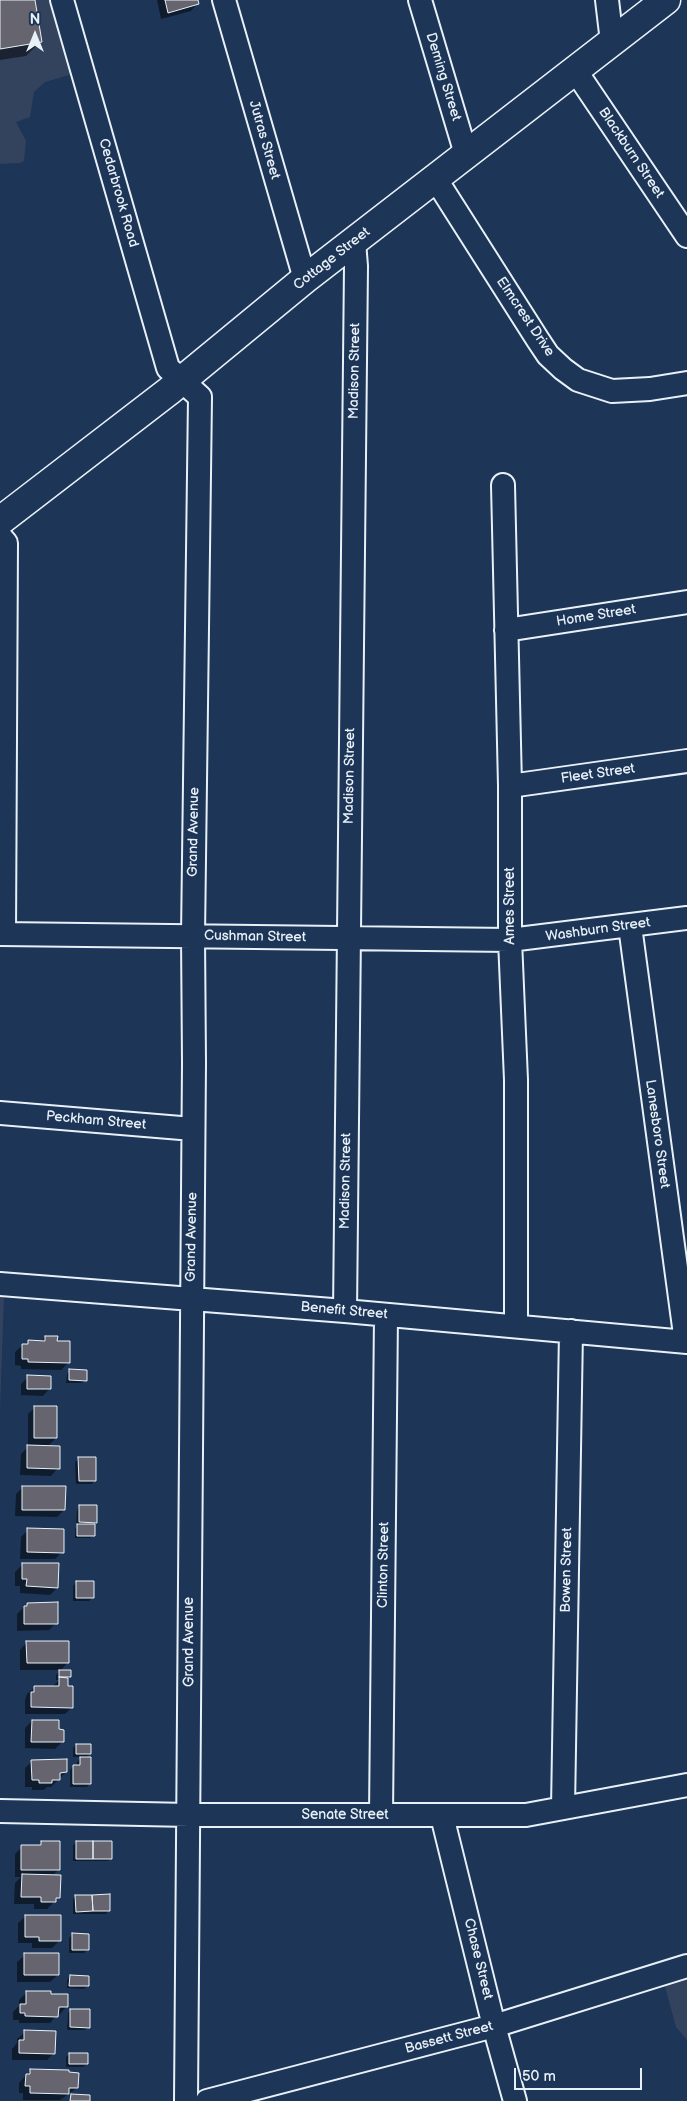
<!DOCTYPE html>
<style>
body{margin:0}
#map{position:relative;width:687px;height:2101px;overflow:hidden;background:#1d3557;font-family:"Balsamiq Sans",sans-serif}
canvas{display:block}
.north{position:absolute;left:10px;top:10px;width:50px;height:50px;-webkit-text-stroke:4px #1d3557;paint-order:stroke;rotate:0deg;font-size:14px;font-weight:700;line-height:20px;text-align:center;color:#e8f1f8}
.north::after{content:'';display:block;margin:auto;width:18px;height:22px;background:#e8f1f8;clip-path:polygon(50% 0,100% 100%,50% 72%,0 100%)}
.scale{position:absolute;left:514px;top:2068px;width:128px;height:22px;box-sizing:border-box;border:2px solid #e8f1f8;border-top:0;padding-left:6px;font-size:15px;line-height:18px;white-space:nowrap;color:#e8f1f8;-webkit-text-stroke:4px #1d3557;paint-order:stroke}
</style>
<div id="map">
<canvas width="687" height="2101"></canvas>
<div class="north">N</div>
<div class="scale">50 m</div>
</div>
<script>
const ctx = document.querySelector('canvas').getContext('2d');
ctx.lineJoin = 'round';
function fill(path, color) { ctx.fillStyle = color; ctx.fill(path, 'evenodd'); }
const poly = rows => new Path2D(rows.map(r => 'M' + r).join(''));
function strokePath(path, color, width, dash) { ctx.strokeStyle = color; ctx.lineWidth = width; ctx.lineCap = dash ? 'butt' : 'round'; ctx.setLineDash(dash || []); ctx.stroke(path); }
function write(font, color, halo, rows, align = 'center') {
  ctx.font = font + ' "Balsamiq Sans",sans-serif'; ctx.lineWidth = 4; ctx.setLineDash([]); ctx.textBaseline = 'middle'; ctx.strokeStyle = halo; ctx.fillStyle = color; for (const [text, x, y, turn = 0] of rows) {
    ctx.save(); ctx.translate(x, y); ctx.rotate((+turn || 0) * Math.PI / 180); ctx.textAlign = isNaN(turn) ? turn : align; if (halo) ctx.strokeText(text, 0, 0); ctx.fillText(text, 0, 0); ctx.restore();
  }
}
fill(poly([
 [0,0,61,0,80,72,45,82,34,92,30,117,16,122,26,141,24,161,20,163,0,164],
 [0,1288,4,1295,0,1411],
 [687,1970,687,2040,676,2027,663,1979]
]), '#33435e');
fill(poly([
 [0,0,34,0,41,41,26,56,0,60],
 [157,0,197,0,198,3,191,11,161,19],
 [45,1337,56,1342,68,1363,61,1370,21,1369,21,1366,15,1365,15,1352,23,1345,29,1342,41,1342],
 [70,1371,86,1380,82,1383,66,1383,67,1374],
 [28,1377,50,1388,43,1396,21,1395,21,1384],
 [35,1407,56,1438,47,1447,58,1468,51,1476,20,1475,21,1454,30,1445,28,1445,28,1414],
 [78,1459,95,1480,92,1484,76,1484,75,1462],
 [23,1487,64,1510,57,1517,15,1516,16,1494],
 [80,1506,96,1522,93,1524,94,1535,90,1538,75,1538,75,1529,78,1525,76,1525,77,1510],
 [28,1530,62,1552,55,1559,20,1559,21,1537],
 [23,1564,57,1588,50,1595,20,1593,20,1586,15,1586,15,1572],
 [77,1582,92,1598,89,1601,73,1601,73,1586],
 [27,1604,56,1623,49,1630,17,1631,17,1614],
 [27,1642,68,1662,61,1670,20,1670,20,1650],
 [59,1672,70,1676,67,1679,67,1688,72,1707,65,1714,25,1714,25,1700,27,1694,35,1687,52,1687,59,1680,56,1680,56,1675],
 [32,1721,58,1731,62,1742,55,1749,25,1748,25,1728],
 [76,1745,90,1754,85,1758,90,1783,87,1787,70,1787,70,1770,73,1767,77,1767,77,1762,82,1757,73,1757,73,1748],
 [32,1761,66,1772,51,1787,47,1787,44,1790,32,1790,32,1787,25,1787,25,1768],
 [42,1842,59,1869,52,1876,59,1897,47,1909,34,1909,34,1904,14,1904,15,1883,21,1877,15,1877,15,1854,22,1847,37,1847],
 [77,1842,111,1858,108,1861,73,1861,73,1845],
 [76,1896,109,1910,106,1914,73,1914,73,1899],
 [26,1916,59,1941,52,1948,32,1948,32,1943,18,1943,18,1923],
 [72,1935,87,1950,84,1953,69,1953,69,1938],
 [25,1955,58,1975,50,1982,17,1982,17,1962],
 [70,1977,88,1985,84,1989,67,1988,67,1980],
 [26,1993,49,1996,67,2006,60,2014,57,2014,50,2023,19,2023,19,2020,13,2020,13,2012,19,2006,19,2000],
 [71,2010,88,2027,85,2030,67,2030,68,2013],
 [25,2032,54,2053,47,2060,12,2060,12,2049,17,2043,17,2039],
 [70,2054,87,2064,83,2067,66,2067,66,2057],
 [31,2070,77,2088,60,2100,23,2100,23,2093,19,2093,19,2083]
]), '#0007');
const building = poly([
 [0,0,35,0,42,42,0,49,0,0],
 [165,0,198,0,199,4,168,13,165,0],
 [45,1336,58,1336,57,1341,70,1341,70,1363,28,1362,28,1359,22,1359,22,1344,28,1344,28,1340,45,1341,45,1336],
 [69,1369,87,1370,87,1381,69,1380,69,1369],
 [27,1375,51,1376,51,1389,27,1389,27,1375],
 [34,1406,57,1406,57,1438,34,1438,34,1406],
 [27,1445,60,1446,60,1469,27,1468,27,1445],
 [78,1457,96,1457,96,1481,79,1481,78,1457],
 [22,1486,66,1486,65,1510,22,1510,22,1486],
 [79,1505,97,1505,97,1523,79,1522,79,1505],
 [77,1524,95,1524,95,1536,77,1536,77,1524],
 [27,1528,64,1529,64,1553,27,1552,27,1528],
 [22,1563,59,1563,58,1588,26,1586,27,1579,22,1579,22,1563],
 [76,1581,94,1581,94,1598,76,1598,76,1581],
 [58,1602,58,1624,24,1624,24,1606,27,1606,27,1603,58,1602],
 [26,1641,69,1641,69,1663,27,1663,26,1641],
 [59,1670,71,1670,71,1677,59,1677,59,1670],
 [59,1677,68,1678,68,1686,73,1686,73,1708,31,1707,31,1692,34,1692,34,1686,59,1686,59,1677],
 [32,1720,59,1720,59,1729,64,1730,64,1742,31,1742,32,1720],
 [76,1744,91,1744,91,1754,76,1754,76,1744],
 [80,1757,91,1757,91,1784,73,1784,73,1765,80,1765,80,1757],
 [67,1759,67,1772,60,1773,60,1780,52,1780,52,1783,39,1783,39,1780,32,1780,31,1760,67,1759],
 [41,1841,60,1841,60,1870,21,1870,21,1845,41,1845,41,1841],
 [76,1841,93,1841,93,1859,76,1859,76,1841],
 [93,1841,112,1841,112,1859,93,1859,93,1841],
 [22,1874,61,1875,60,1898,56,1898,56,1902,41,1902,41,1897,21,1897,22,1874],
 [110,1894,110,1911,93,1911,92,1895,110,1894],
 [75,1895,92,1895,93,1911,76,1912,75,1895],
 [25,1915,61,1915,61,1941,39,1941,39,1937,25,1937,25,1915],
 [72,1933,89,1934,89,1950,72,1950,72,1933],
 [24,1953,59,1953,59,1975,24,1975,24,1953],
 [70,1975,89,1976,89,1986,69,1986,70,1975],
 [26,1991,51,1991,51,1994,68,1994,68,2007,59,2007,58,2017,25,2016,25,2013,20,2013,20,2004,26,2004,26,1991],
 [70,2009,90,2009,90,2028,70,2027,70,2009],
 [24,2030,56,2031,55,2054,19,2053,19,2040,24,2040,24,2030],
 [69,2053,88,2053,88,2064,69,2064,69,2053],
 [30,2069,69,2070,69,2072,79,2073,78,2088,69,2088,69,2094,30,2093,30,2086,25,2086,26,2074,30,2074,30,2069],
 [71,2094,90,2095,90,2101,70,2101,71,2094]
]);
fill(building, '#65646f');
strokePath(building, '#e8f1f8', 1);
const minor = poly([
 [62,0,168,368,200,397,193,936,194,1063,186,2101],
 [224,0,305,279],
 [420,0,466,154],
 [607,0,612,42],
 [575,70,687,236],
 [435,178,538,340,548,355,563,369,578,380,612,391,650,389,687,383],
 [503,485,510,786,510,940,516,1080,516,1326],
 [0,536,6,543,4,934],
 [506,630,687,602],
 [510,786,687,761],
 [630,926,686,1342],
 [0,934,510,940,687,918],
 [0,1113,193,1129],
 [0,1284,345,1311,687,1342],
 [345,1311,356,266,354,242],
 [563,1808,571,1331],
 [0,1811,189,1815,526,1815,687,1785],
 [381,1815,386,1315],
 [442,1816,494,2026,515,2101],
 [207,2101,494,2026,687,1966]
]);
const major = poly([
 [0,521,169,391,305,279,666,0]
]);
strokePath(minor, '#e8f1f8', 26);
strokePath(major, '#e8f1f8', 31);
strokePath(minor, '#1d3557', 22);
strokePath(major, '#1d3557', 28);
write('14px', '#e8f1f8', '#1d3557', [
 ["Deming Street",443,77,73],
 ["Jutras Street",264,140,74],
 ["Blackburn Street",631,153,56],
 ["Cedarbrook Road",118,193,74],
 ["Cottage Street",332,259,-38],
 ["Elmcrest Drive",525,317,56],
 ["Madison Street",355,371,-89],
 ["Home Street",596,616,-9],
 ["Fleet Street",598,774,-8],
 ["Madison Street",350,776,-89],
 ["Grand Avenue",194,832,-89],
 ["Ames Street",510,906,-90],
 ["Washburn Street",598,930,-8],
 ["Cushman Street",255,937,1],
 ["Peckham Street",96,1121,5],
 ["Lanesboro Street",657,1134,82],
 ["Madison Street",346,1181,-89],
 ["Grand Avenue",192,1237,-89],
 ["Benefit Street",344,1311,5],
 ["Clinton Street",384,1565,-89],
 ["Bowen Street",567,1570,-89],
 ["Grand Avenue",189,1642,-90],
 ["Senate Street",345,1815],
 ["Chase Street",478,1959,76],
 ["Bassett Street",449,2038,-15]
]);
</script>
